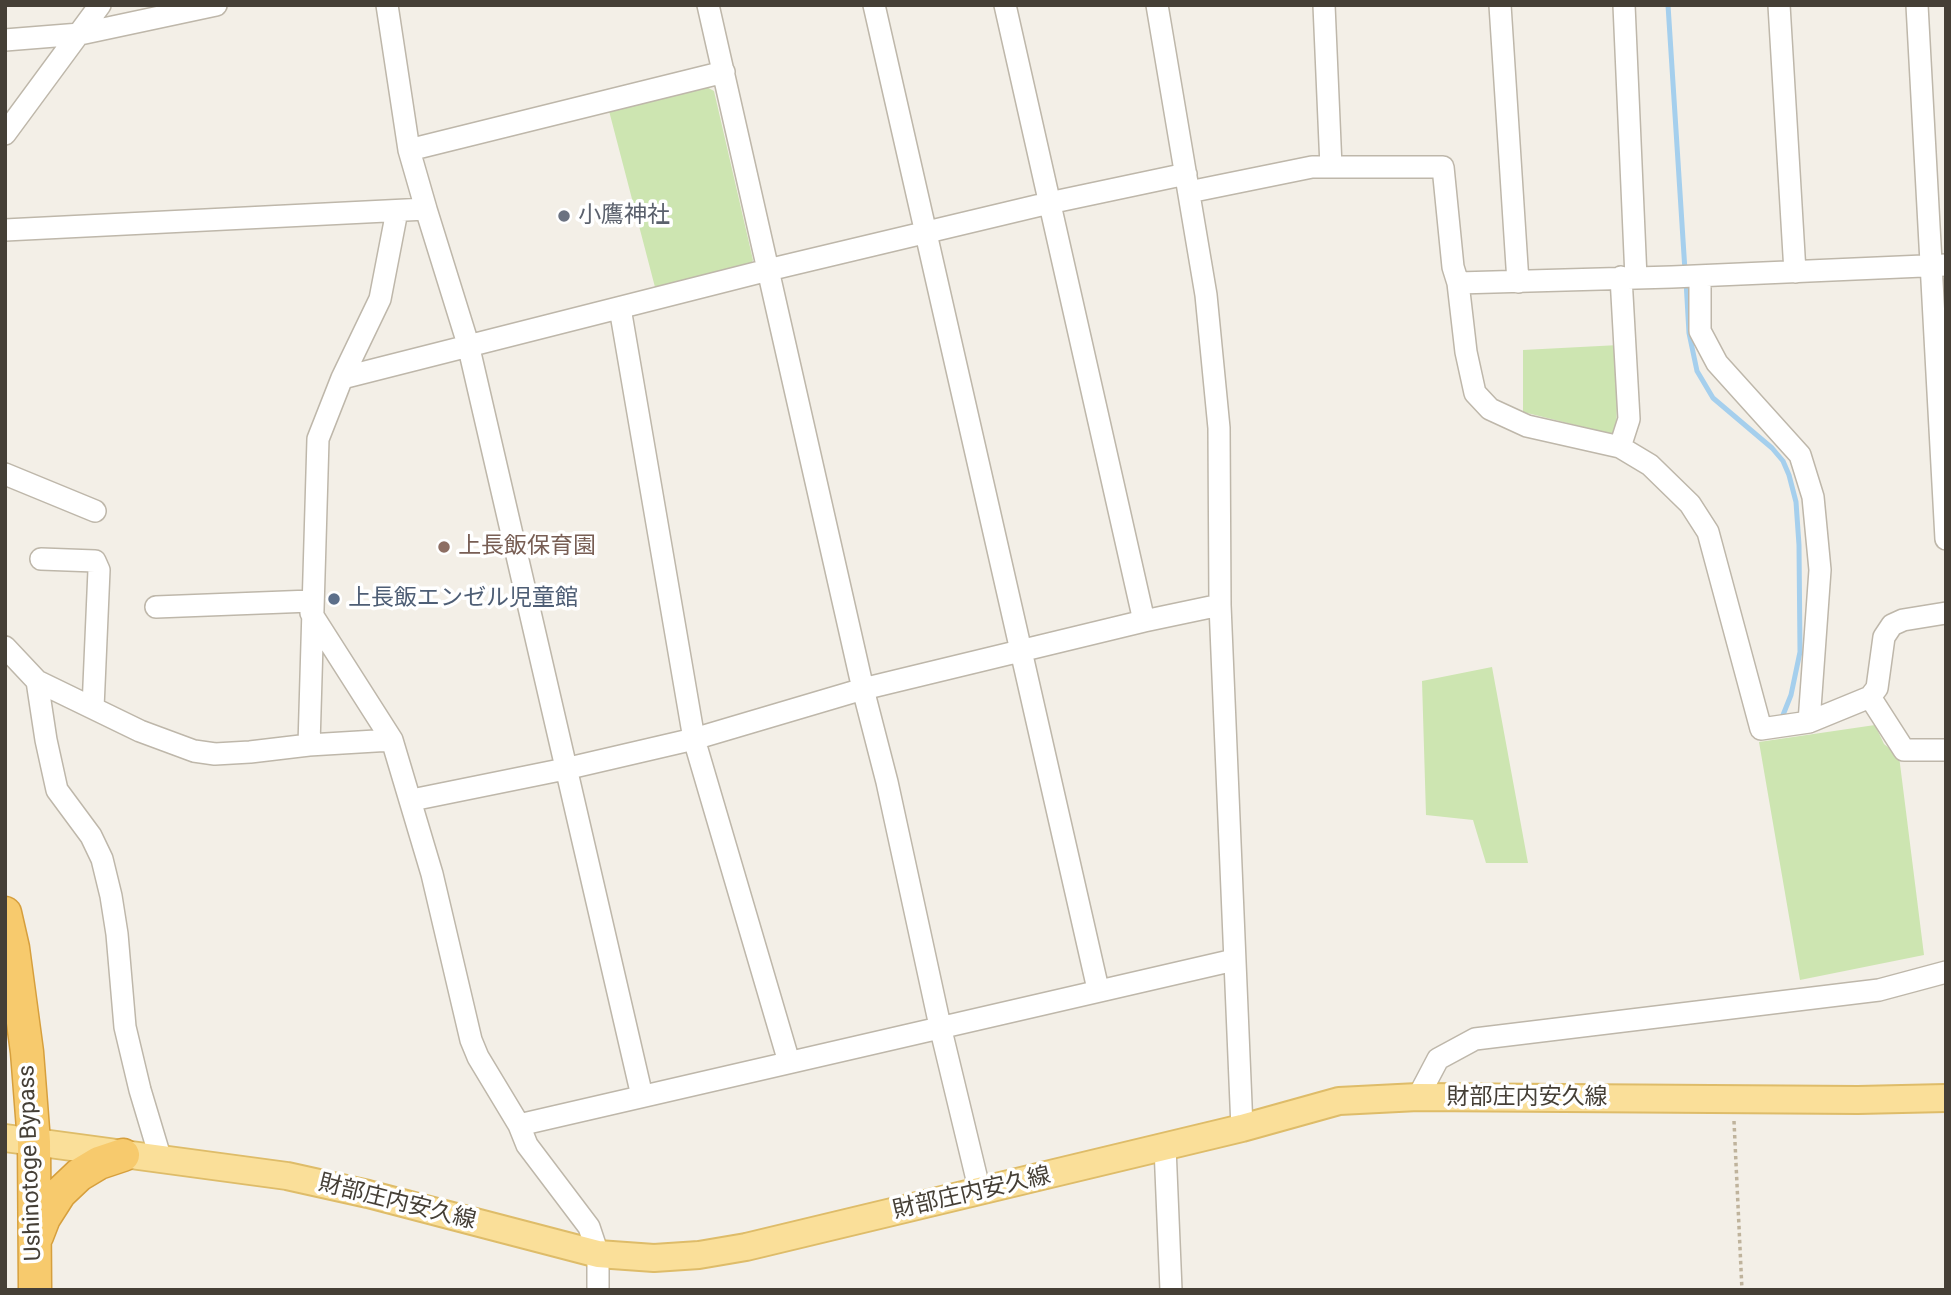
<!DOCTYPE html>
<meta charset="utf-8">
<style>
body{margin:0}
#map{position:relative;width:1951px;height:1295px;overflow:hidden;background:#f3efe7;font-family:Roboto,sans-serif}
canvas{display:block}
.frame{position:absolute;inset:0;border:7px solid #453f36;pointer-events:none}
</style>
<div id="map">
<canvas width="1951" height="1295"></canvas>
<div class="frame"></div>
</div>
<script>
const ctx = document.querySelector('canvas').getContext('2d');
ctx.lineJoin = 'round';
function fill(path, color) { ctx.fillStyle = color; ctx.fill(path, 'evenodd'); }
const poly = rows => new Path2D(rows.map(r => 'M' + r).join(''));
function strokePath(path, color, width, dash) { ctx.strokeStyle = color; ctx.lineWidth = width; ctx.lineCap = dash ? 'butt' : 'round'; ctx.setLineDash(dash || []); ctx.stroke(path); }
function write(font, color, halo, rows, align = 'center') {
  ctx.font = font + ' Roboto,"Noto Sans JP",sans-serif'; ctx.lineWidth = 7; ctx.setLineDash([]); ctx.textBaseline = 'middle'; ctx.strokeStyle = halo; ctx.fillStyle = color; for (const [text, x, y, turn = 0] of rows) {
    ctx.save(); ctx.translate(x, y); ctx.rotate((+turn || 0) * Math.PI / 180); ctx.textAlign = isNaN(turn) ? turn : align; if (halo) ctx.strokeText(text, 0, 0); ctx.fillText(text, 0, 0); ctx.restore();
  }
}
fill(poly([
 [703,85,714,91,753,260,749,268,656,291,608,107],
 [1619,345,1616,435,1523,412,1523,350],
 [1492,667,1528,863,1486,863,1473,820,1426,815,1422,681],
 [1875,725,1884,744,1899,756,1924,955,1800,980,1759,742]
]), '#cde5b1');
strokePath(poly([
 [1668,5,1685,271],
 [1686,281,1689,333,1697,371,1713,398,1772,448,1783,461,1789,475,1796,502,1799,545,1800,652,1791,695,1783,715]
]), '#a5cfed', 5);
const minor = poly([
 [708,5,863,689,887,782,940,1026,980,1192],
 [874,5,1098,989],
 [1005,5,1144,621],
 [1157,5,1206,295,1219,428,1220,605,1242,1128],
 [1324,5,1331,167],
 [1500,5,1518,282],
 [1624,5,1636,278],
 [1779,5,1795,272],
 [1917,5,1946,539],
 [5,40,80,34,216,5],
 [5,134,100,5],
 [409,150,724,72],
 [1189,192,1312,167,1443,167,1453,267,1458,283,1466,352,1475,393,1490,409,1527,426,1620,447,1650,465,1690,504,1708,532,1761,729,1809,722,1870,697,1877,688,1884,637,1892,625,1903,620,1946,613],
 [426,209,468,344,642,1096],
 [5,230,426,209,409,150,387,5],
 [1700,276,1700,331,1717,363,1800,455,1813,497,1820,570,1809,722],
 [1458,283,1672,277,1946,265],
 [620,308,694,739,789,1062],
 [342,378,768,270,1049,203,1186,174],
 [1620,447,1629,419,1621,277],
 [5,474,95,511],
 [41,559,95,561,99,570,93,708],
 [156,607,311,601],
 [311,613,392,740,432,874,471,1040,478,1057,519,1125,527,1145,589,1227,598,1254,598,1290],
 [5,647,37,681,140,731,194,751,215,754,250,752,309,745,392,740],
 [37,681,46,740,57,790,91,836,102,859,111,896,117,934,125,1027,140,1090,161,1160],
 [1870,697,1904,750,1946,750],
 [309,745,318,439,342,378,380,299,397,211],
 [412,800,565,769,694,739,863,689,1144,621,1220,605],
 [1418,1097,1438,1059,1475,1039,1879,990,1946,972],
 [519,1125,1234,960],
 [1165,1147,1171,1290]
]);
const major = poly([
 [5,1138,287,1176,368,1194,598,1254,654,1258,699,1255,746,1247,1242,1128,1339,1101,1418,1097,1858,1100,1946,1098]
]);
const highway = poly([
 [5,913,13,948,27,1052,34,1142,35,1290],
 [37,1236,44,1218,60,1193,79,1175,99,1163,123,1155]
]);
strokePath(minor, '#beb7aa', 24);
strokePath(major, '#debc69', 30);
strokePath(highway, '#d69f3d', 35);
strokePath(poly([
 [1734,1121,1742,1290]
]), '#bfb39c', 3.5, [3.5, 3.5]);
strokePath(minor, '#fff', 21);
strokePath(major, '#fadf99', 26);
strokePath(highway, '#f7ca6d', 32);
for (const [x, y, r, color] of [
 [564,216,7,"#6b7280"],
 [444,547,7,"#8d6e63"],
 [334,599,7,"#5c6f8a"]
]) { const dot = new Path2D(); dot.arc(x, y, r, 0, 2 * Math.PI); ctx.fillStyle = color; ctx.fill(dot); strokePath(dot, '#fff', 2.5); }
write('23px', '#5b616d', '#fff', [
 ["小鷹神社",578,216]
], 'left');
write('23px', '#785e54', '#fff', [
 ["上長飯保育園",458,547]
], 'left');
write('23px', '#4e5e75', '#fff', [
 ["上長飯エンゼル児童館",348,599]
], 'left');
write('23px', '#453f36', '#fff', [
 ["財部庄内安久線",1527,1098],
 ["Ushinotoge Bypass",31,1163,-92],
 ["財部庄内安久線",972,1194,-13],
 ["財部庄内安久線",397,1203,14]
]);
</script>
